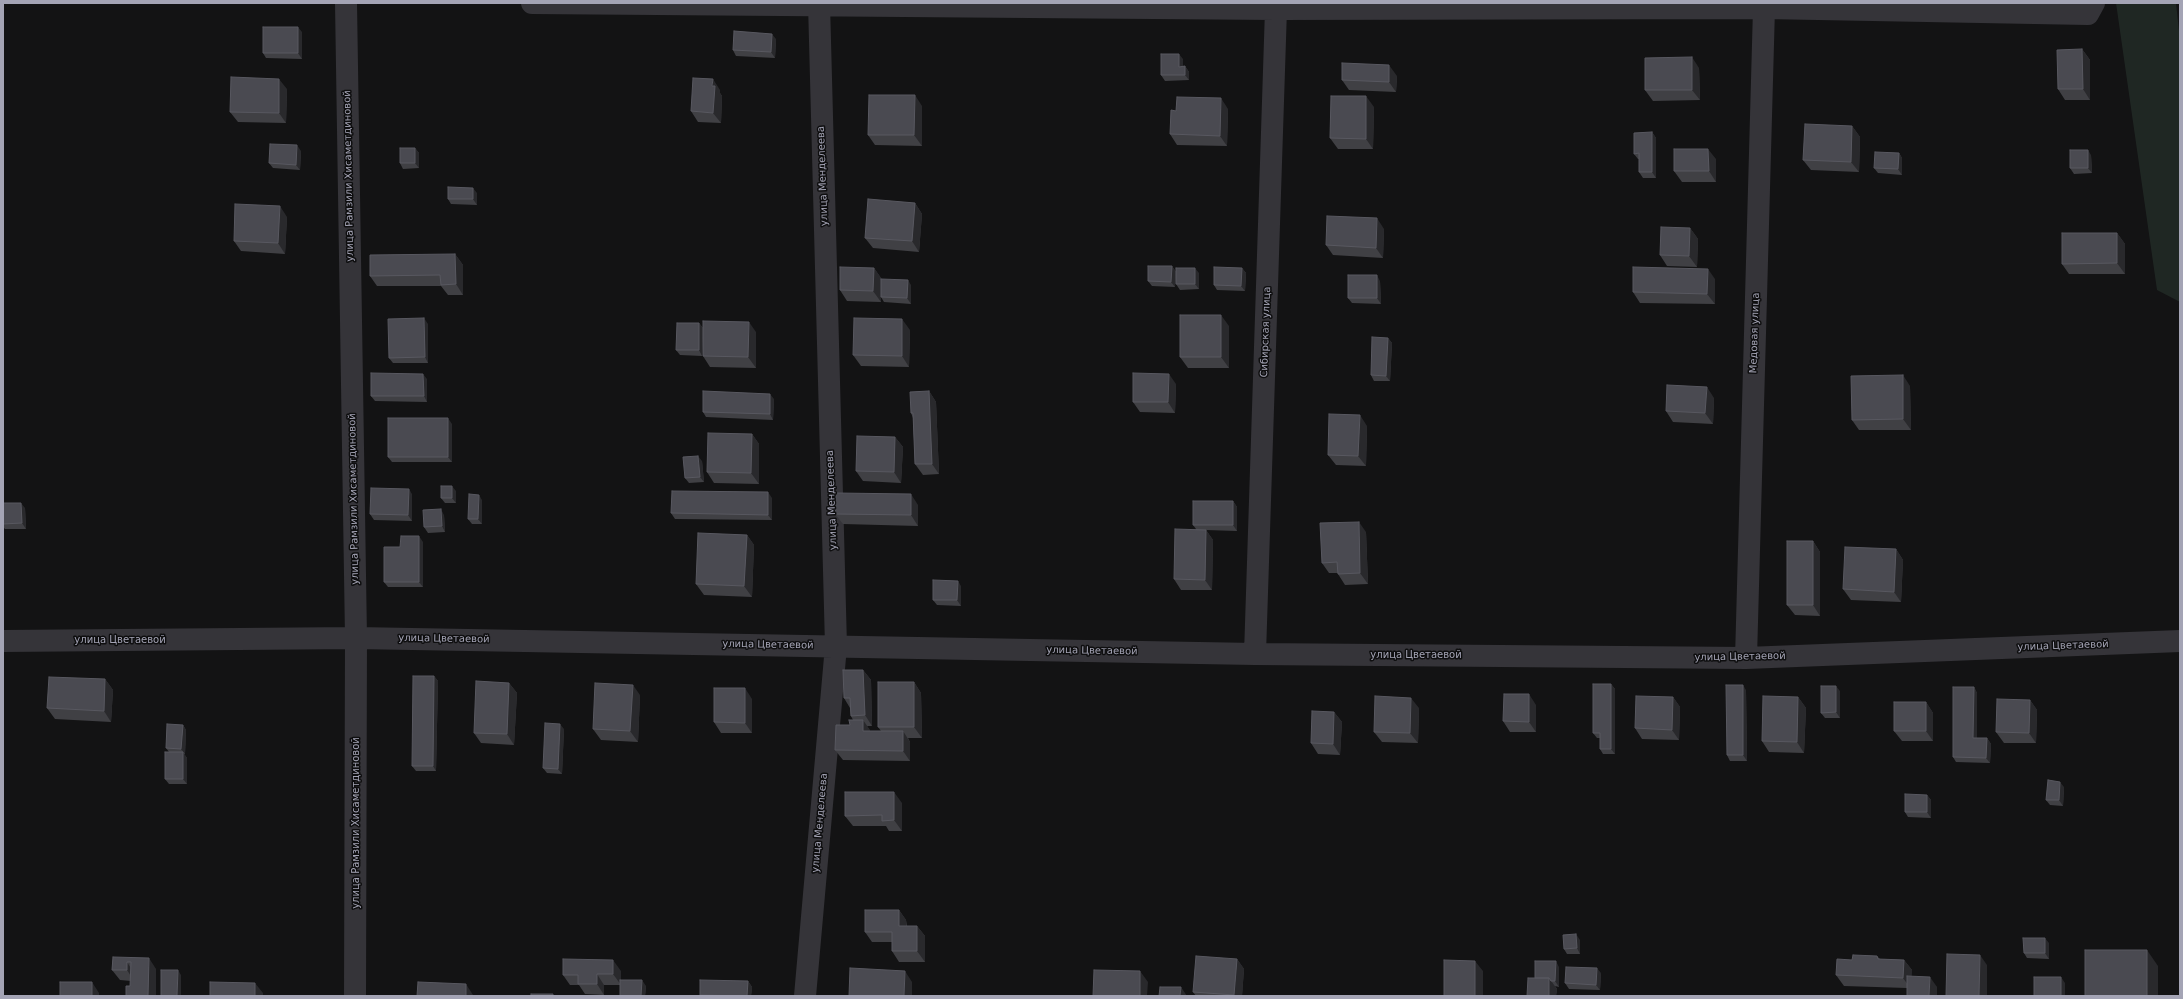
<!DOCTYPE html>
<meta charset="utf-8">
<style>
body{margin:0}
#map{position:relative;width:2183px;height:999px;overflow:hidden;background:#131314;font-family:"DejaVu Sans",sans-serif}
canvas{display:block}
.frame{position:absolute;inset:0;border:4px solid #a4a4b5;pointer-events:none}
</style>
<div id="map">
<canvas width="2183" height="999"></canvas>
<div class="frame"></div>
</div>
<script>
const ctx = document.querySelector('canvas').getContext('2d');
ctx.lineJoin = 'round';
function fill(path, color) { ctx.fillStyle = color; ctx.fill(path, 'evenodd'); }
const poly = rows => new Path2D(rows.map(r => 'M' + r).join(''));
function strokePath(path, color, width, dash) { ctx.strokeStyle = color; ctx.lineWidth = width; ctx.lineCap = dash ? 'butt' : 'round'; ctx.setLineDash(dash || []); ctx.stroke(path); }
function write(font, color, halo, rows, align = 'center') {
  ctx.font = font + ' "DejaVu Sans",sans-serif'; ctx.lineWidth = 3; ctx.setLineDash([]); ctx.textBaseline = 'middle'; ctx.strokeStyle = halo; ctx.fillStyle = color; for (const [text, x, y, turn = 0] of rows) {
    ctx.save(); ctx.translate(x, y); ctx.rotate((+turn || 0) * Math.PI / 180); ctx.textAlign = isNaN(turn) ? turn : align; if (halo) ctx.strokeText(text, 0, 0); ctx.fillText(text, 0, 0); ctx.restore();
  }
}
fill(poly([
 [2116,3,2176,3,2180,40,2180,302,2157,290]
]), '#1f2723');
strokePath(poly([
 [346,3,356,638,355,996],
 [532,3,1276,9,1764,8,2088,14,2094,3],
 [3,641,356,638,1255,654,1746,658,2180,641],
 [1255,654,1276,9],
 [1746,658,1764,8],
 [805,996,836,646,819,3]
]), '#353439', 22);
fill(poly([
 [302,32,302,59,266,58,263,53],
 [776,39,775,58,736,56,733,50],
 [2082,49,2090,60,2090,100,2065,100,2058,89],
 [1183,59,1183,66,1185,66,1189,72,1189,80,1165,81,1161,75],
 [1699,68,1700,100,1653,101,1645,90],
 [1397,76,1396,92,1349,90,1342,80],
 [287,89,286,123,238,122,230,112],
 [720,90,720,93,722,96,721,123,698,122,691,111],
 [922,106,922,146,875,145,868,135],
 [1374,107,1373,149,1338,149,1330,138],
 [1228,109,1227,146,1177,145,1170,134,1176,111],
 [1852,126,1860,137,1859,172,1811,170,1803,160],
 [1652,132,1656,138,1656,178,1643,178,1639,172,1639,159,1638,159,1634,154],
 [415,148,419,153,419,168,403,169,400,163],
 [301,151,300,170,273,168,269,163],
 [1899,153,1902,158,1902,175,1878,173,1874,168],
 [2091,155,2092,173,2074,174,2070,168],
 [1716,159,1716,182,1682,182,1674,171],
 [477,193,477,205,451,204,448,199],
 [915,203,922,214,919,252,873,248,865,238],
 [287,217,285,254,241,251,234,241],
 [1690,228,1698,239,1697,267,1667,266,1660,255],
 [1384,229,1383,258,1333,255,1326,245],
 [2117,233,2125,244,2125,274,2069,274,2062,264],
 [455,254,463,265,463,295,448,295,441,286,377,286,370,276],
 [1172,266,1176,272,1175,287,1152,286,1148,281],
 [874,268,881,278,881,279,911,285,911,304,884,302,881,297,881,302,847,301,840,290],
 [1242,268,1246,273,1245,291,1217,290,1214,285],
 [1199,273,1199,289,1180,290,1176,284],
 [1715,279,1715,304,1640,303,1633,292],
 [1380,281,1381,304,1352,303,1348,298],
 [699,323,703,328,702,356,680,355,676,350],
 [428,324,428,363,393,363,389,358],
 [1229,326,1229,368,1188,368,1180,357],
 [910,330,909,367,861,366,853,355],
 [756,332,756,368,710,367,703,356],
 [1388,338,1392,343,1390,381,1374,381,1371,375],
 [427,379,427,402,375,401,371,396],
 [1176,384,1175,413,1140,412,1133,402],
 [1910,386,1911,430,1859,430,1852,420],
 [929,391,936,402,939,474,923,475,915,464,913,418,911,413],
 [1714,398,1713,424,1673,422,1666,411],
 [774,399,773,420,706,417,703,412],
 [452,424,452,462,392,462,388,457],
 [1367,426,1366,466,1336,465,1328,455],
 [752,434,759,444,759,484,714,483,707,472],
 [895,437,903,447,901,483,863,481,856,471],
 [702,461,704,482,689,483,685,478],
 [456,491,456,503,445,503,441,498],
 [412,494,412,521,374,520,370,514],
 [772,498,772,520,675,519,671,513],
 [482,500,482,524,472,524,468,519],
 [1233,501,1237,507,1237,531,1206,530,1213,540,1212,590,1181,590,1174,579,1196,529,1193,525],
 [3,503,25,508,26,529,5,529,3,527],
 [918,505,918,526,843,524,835,514],
 [444,515,445,532,428,533,424,527],
 [1366,532,1368,584,1345,585,1338,574,1338,573,1329,573,1322,563],
 [747,535,754,545,752,597,704,595,696,584],
 [1813,541,1820,552,1820,616,1795,615,1787,605],
 [423,542,423,587,388,587,384,582,400,547],
 [1896,549,1903,560,1901,602,1851,600,1843,589],
 [961,586,961,606,937,605,933,600],
 [863,670,871,680,872,726,867,726,870,731,881,731,878,727,914,682,921,693,922,738,908,738,910,742,910,761,843,760,835,750,853,720,851,716,850,708,844,698],
 [434,676,438,681,436,771,416,771,412,766],
 [105,679,113,690,111,722,55,719,47,708],
 [509,683,517,693,514,745,481,743,474,733],
 [1611,684,1615,689,1615,754,1603,754,1600,749,1600,738,1597,738,1593,733],
 [1974,687,1977,693,1977,738,1987,738,1991,744,1990,763,1956,762,1953,757],
 [1746,690,1747,761,1730,761,1727,755],
 [1840,691,1840,718,1825,718,1821,713],
 [640,695,638,742,601,740,593,729],
 [1673,697,1680,707,1679,740,1642,739,1635,728],
 [1798,697,1806,708,1804,753,1769,752,1762,741],
 [752,699,752,733,721,733,714,722],
 [2030,700,2037,710,2036,743,2004,743,1996,732],
 [1926,702,1933,713,1933,741,1902,741,1894,731],
 [1536,705,1536,732,1510,732,1503,721],
 [1419,708,1418,743,1382,742,1374,732],
 [1334,712,1342,722,1340,755,1318,754,1311,743],
 [183,725,186,730,185,754,184,754,187,758,187,784,169,784,165,779,169,752,166,748],
 [564,729,562,774,547,773,543,768],
 [2064,787,2063,806,2050,805,2046,800],
 [1927,795,1931,800,1931,818,1908,817,1905,812],
 [902,803,902,831,889,831,886,826,853,826,845,816],
 [899,910,906,920,907,926,917,926,925,936,925,962,899,962,892,951,892,942,872,942,865,932],
 [1580,940,1580,954,1567,954,1564,949],
 [2049,943,2049,959,2027,958,2024,953],
 [1877,956,1880,959,1904,960,1912,970,1911,976,1937,987,1907,988,1844,986,1836,975,1852,960],
 [113,957,156,969,156,996,126,996,130,986,131,981,120,980,112,970],
 [1237,959,1244,969,1242,996,1196,996,1193,992],
 [1559,967,1559,987,1555,986,1557,989,1556,996,1527,996,1535,978],
 [621,971,621,980,646,986,645,996,620,996,620,985,604,985,604,995,585,994,579,985,570,985,563,975],
 [1601,973,1600,990,1569,989,1565,983],
 [748,981,752,987,751,996,700,996,700,995]
]), '#404044');
fill(poly([
 [298,27,302,32,302,59,298,53],
 [772,34,776,39,775,58,771,52],
 [2082,49,2090,60,2090,100,2083,89],
 [1179,54,1183,59,1183,72,1179,67],
 [1692,57,1699,68,1700,100,1692,90],
 [1389,65,1397,76,1396,92,1389,82],
 [1185,66,1189,72,1189,80,1185,75],
 [279,79,287,89,286,123,279,113],
 [713,79,720,90,720,93,722,96,721,123,713,113],
 [915,95,922,106,922,146,914,135],
 [1366,96,1374,107,1373,149,1366,139],
 [1221,98,1228,109,1227,146,1220,136],
 [1852,126,1860,137,1859,172,1851,162],
 [1652,132,1656,138,1656,178,1652,172],
 [297,145,301,151,300,170,296,165],
 [415,148,419,153,419,168,415,163],
 [1708,149,1716,159,1716,182,1709,171],
 [2088,150,2091,155,2092,173,2088,168],
 [1899,153,1902,158,1902,175,1898,169],
 [473,188,477,193,477,205,473,199],
 [915,203,922,214,919,252,912,241],
 [280,206,287,217,285,254,278,243],
 [1377,218,1384,229,1383,258,1376,248],
 [1690,228,1698,239,1697,267,1689,256],
 [2117,233,2125,244,2125,274,2117,263],
 [455,254,463,265,463,295,456,284],
 [1172,266,1176,272,1175,287,1171,282],
 [874,268,881,278,881,302,873,291],
 [1195,268,1199,273,1199,289,1195,284],
 [1242,268,1246,273,1245,291,1241,286],
 [1708,269,1715,279,1715,304,1707,294],
 [1377,275,1380,281,1381,304,1377,298],
 [908,280,911,285,911,304,907,298],
 [1221,315,1229,326,1229,368,1221,357],
 [424,318,428,324,428,363,425,357],
 [902,319,910,330,909,367,902,356],
 [749,322,756,332,756,368,748,357],
 [699,323,703,328,702,356,699,350],
 [1388,338,1392,343,1390,381,1386,376],
 [423,374,427,379,427,402,424,396],
 [1169,374,1176,384,1175,413,1168,402],
 [1903,375,1910,386,1911,430,1903,419],
 [1707,387,1714,398,1713,424,1705,413],
 [929,391,936,402,939,474,932,464],
 [770,394,774,399,773,420,770,414],
 [1360,415,1367,426,1366,466,1358,456],
 [448,418,452,424,452,462,448,457],
 [752,434,759,444,759,484,751,473],
 [895,437,903,447,901,483,894,472],
 [698,456,702,461,704,482,700,477],
 [452,486,456,491,456,503,452,498],
 [409,489,412,494,412,521,408,515],
 [768,492,772,498,772,520,768,515],
 [911,494,918,505,918,526,911,515],
 [479,495,482,500,482,524,478,519],
 [1233,501,1237,507,1237,531,1233,525],
 [21,503,25,508,26,529,22,523],
 [441,509,444,515,445,532,442,526],
 [1359,522,1366,532,1368,584,1360,573],
 [1206,530,1213,540,1212,590,1205,580],
 [747,535,754,545,752,597,744,586],
 [419,536,423,542,423,587,419,582],
 [1813,541,1820,552,1820,616,1813,605],
 [1896,549,1903,560,1901,602,1894,592],
 [958,581,961,586,961,606,957,600],
 [863,670,871,680,872,726,865,715],
 [434,676,438,681,436,771,433,766],
 [105,679,113,690,111,722,104,711],
 [914,682,921,693,922,738,914,727],
 [509,683,517,693,514,745,507,734],
 [1611,684,1615,689,1615,754,1611,749],
 [633,685,640,695,638,742,630,731],
 [1743,685,1746,690,1747,761,1743,755],
 [1836,686,1840,691,1840,718,1836,712],
 [1974,687,1977,693,1977,744,1973,738],
 [745,688,752,699,752,733,745,723],
 [1529,694,1536,705,1536,732,1529,722],
 [1673,697,1680,707,1679,740,1672,730],
 [1798,697,1806,708,1804,753,1797,742],
 [1411,698,1419,708,1418,743,1410,733],
 [2030,700,2037,710,2036,743,2029,733],
 [1926,702,1933,713,1933,741,1926,731],
 [1334,712,1342,722,1340,755,1333,744],
 [863,720,870,730,870,741,863,731],
 [560,724,564,729,562,774,558,769],
 [183,725,186,730,185,754,181,749],
 [903,731,910,742,910,761,903,751],
 [1987,738,1991,744,1990,763,1986,758],
 [183,752,187,758,187,784,183,779],
 [2060,782,2064,787,2063,806,2059,800],
 [894,792,902,803,902,831,894,820],
 [1927,795,1931,800,1931,818,1927,812],
 [899,910,906,920,907,937,899,926],
 [917,926,925,936,925,962,917,951],
 [1576,934,1580,940,1580,954,1577,948],
 [2045,938,2049,943,2049,959,2045,953],
 [2147,950,2158,966,2158,996,2147,996],
 [1980,955,1987,965,1987,996,1979,996],
 [149,958,156,969,156,996,148,996],
 [1237,959,1244,969,1242,996,1235,996,1234,995],
 [613,960,621,971,621,985,613,974],
 [1904,960,1912,970,1911,989,1903,978],
 [1475,961,1483,971,1483,996,1475,996],
 [1556,961,1559,967,1559,987,1555,981],
 [127,962,134,973,134,981,127,970],
 [1597,968,1601,973,1600,990,1596,985],
 [178,970,181,975,181,996,177,996],
 [905,971,912,982,912,996,904,996],
 [1140,971,1148,982,1147,996,1140,996],
 [597,974,604,985,604,995,597,984],
 [1930,977,1937,987,1937,996,1929,996],
 [2061,977,2065,983,2065,996,2061,996],
 [1549,978,1557,989,1556,996,1549,996],
 [642,980,646,986,645,996,641,996],
 [748,981,752,987,751,996,747,996],
 [92,982,99,993,99,996,92,996],
 [255,983,263,993,263,996,255,996],
 [466,984,473,995,473,996,466,996],
 [1181,987,1187,996,1180,996]
]), '#29292c');
const building = poly([
 [263,27,298,27,298,53,263,53,263,27],
 [734,31,772,34,771,52,733,50,734,31],
 [2082,49,2083,89,2058,89,2057,50,2082,49],
 [1161,54,1179,54,1179,67,1185,66,1185,75,1161,75,1161,54],
 [1692,57,1692,90,1645,90,1645,58,1692,57],
 [1342,63,1389,65,1389,82,1342,80,1342,63],
 [231,77,279,79,279,113,230,112,231,77],
 [693,78,713,79,712,86,715,86,713,113,691,111,693,78],
 [869,95,915,95,914,135,868,135,869,95],
 [1331,96,1366,96,1366,139,1330,138,1331,96],
 [1177,97,1221,98,1220,136,1170,134,1171,110,1176,111,1177,97],
 [1805,124,1852,126,1851,162,1803,160,1805,124],
 [1652,132,1652,172,1639,172,1639,153,1634,154,1634,133,1652,132],
 [270,144,297,145,296,165,269,163,270,144],
 [400,148,415,148,415,163,400,163,400,148],
 [1674,149,1708,149,1709,171,1674,171,1674,149],
 [2070,150,2088,150,2088,168,2070,168,2070,150],
 [1875,152,1899,153,1898,169,1874,168,1875,152],
 [448,187,473,188,473,199,448,199,448,187],
 [868,199,915,203,912,241,865,238,868,199],
 [235,204,280,206,278,243,234,241,235,204],
 [1327,216,1377,218,1376,248,1326,245,1327,216],
 [1661,227,1690,228,1689,256,1660,255,1661,227],
 [2062,233,2117,233,2117,263,2062,264,2062,233],
 [455,254,456,284,441,285,440,275,370,276,370,255,455,254],
 [1148,266,1172,266,1171,282,1148,281,1148,266],
 [840,267,874,268,873,291,840,290,840,267],
 [1214,267,1242,268,1241,286,1214,285,1214,267],
 [1633,267,1708,269,1707,294,1633,292,1633,267],
 [1176,268,1195,268,1195,284,1176,284,1176,268],
 [1348,275,1377,275,1377,298,1348,298,1348,275],
 [881,279,908,280,907,298,881,297,881,279],
 [1180,315,1221,315,1221,357,1180,357,1180,315],
 [424,318,425,357,389,358,388,319,424,318],
 [854,318,902,319,902,356,853,355,854,318],
 [703,321,749,322,748,357,703,356,703,321],
 [677,323,699,323,699,350,676,350,677,323],
 [1372,337,1388,338,1386,376,1371,375,1372,337],
 [371,373,423,374,424,396,371,396,371,373],
 [1133,373,1169,374,1168,402,1133,402,1133,373],
 [1903,375,1903,419,1852,420,1851,376,1903,375],
 [1667,385,1707,387,1705,413,1666,411,1667,385],
 [703,391,770,394,770,414,703,412,703,391],
 [929,391,932,464,915,464,913,413,911,413,910,392,929,391],
 [1329,414,1360,415,1358,456,1328,455,1329,414],
 [388,418,448,418,448,457,388,457,388,418],
 [708,433,752,434,751,473,707,472,708,433],
 [857,436,895,437,894,472,856,471,857,436],
 [698,456,700,477,685,478,683,457,698,456],
 [441,486,452,486,452,498,441,498,441,486],
 [371,488,409,489,408,515,370,514,371,488],
 [672,491,768,492,768,515,671,513,672,491],
 [836,493,911,494,911,515,835,514,836,493],
 [469,494,479,495,478,519,468,519,469,494],
 [1193,501,1233,501,1233,525,1193,525,1193,501],
 [3,503,21,503,22,523,3,524,3,503],
 [441,509,442,526,424,527,423,510,441,509],
 [1359,522,1360,573,1338,574,1337,562,1322,563,1320,523,1359,522],
 [1175,529,1206,530,1205,580,1174,579,1175,529],
 [698,533,747,535,744,586,696,584,698,533],
 [401,536,419,536,419,582,384,582,384,547,400,547,401,536],
 [1787,541,1813,541,1813,605,1787,605,1787,541],
 [1845,547,1896,549,1894,592,1843,589,1845,547],
 [933,580,958,581,957,600,933,600,933,580],
 [843,670,863,670,865,715,851,716,850,698,844,698,843,670],
 [413,676,434,676,433,766,412,766,413,676],
 [49,677,105,679,104,711,47,708,49,677],
 [476,681,509,683,507,734,474,733,476,681],
 [878,682,914,682,914,727,878,727,878,682],
 [595,683,633,685,630,731,593,729,595,683],
 [1593,684,1611,684,1611,749,1600,749,1600,733,1593,733,1593,684],
 [1726,685,1743,685,1743,755,1727,755,1726,685],
 [1821,686,1836,686,1836,712,1821,713,1821,686],
 [1953,687,1974,687,1973,738,1987,738,1986,758,1953,757,1953,687],
 [714,688,745,688,745,723,714,722,714,688],
 [1504,694,1529,694,1529,722,1503,721,1504,694],
 [1375,696,1411,698,1410,733,1374,732,1375,696],
 [1636,696,1673,697,1672,730,1635,728,1636,696],
 [1763,696,1798,697,1797,742,1762,741,1763,696],
 [1997,699,2030,700,2029,733,1996,732,1997,699],
 [1894,702,1926,702,1926,731,1894,731,1894,702],
 [1312,711,1334,712,1333,744,1311,743,1312,711],
 [849,720,863,720,863,731,903,731,903,751,835,750,836,725,850,725,849,720],
 [545,723,560,724,558,769,543,768,545,723],
 [167,724,183,725,181,749,166,748,167,724],
 [165,752,183,752,183,779,165,779,165,752],
 [2048,780,2060,782,2059,800,2046,800,2048,780],
 [845,792,894,792,894,820,882,821,882,815,845,816,845,792],
 [1905,794,1927,795,1927,812,1905,812,1905,794],
 [865,910,899,910,899,926,917,926,917,951,892,951,892,932,865,932,865,910],
 [1576,934,1577,948,1564,949,1563,935,1576,934],
 [2023,938,2045,938,2045,953,2024,953,2023,938],
 [2085,950,2147,950,2147,996,2085,996,2085,950],
 [1947,954,1980,955,1979,996,1946,996,1947,954],
 [1853,955,1877,956,1878,959,1904,960,1903,978,1836,975,1837,959,1852,960,1853,955],
 [1196,956,1237,959,1234,995,1193,992,1196,956],
 [113,957,149,958,148,996,126,996,126,986,130,986,131,962,127,962,127,970,112,970,113,957],
 [563,959,613,960,613,974,597,974,597,984,578,984,578,975,563,975,563,959],
 [1444,960,1475,961,1475,996,1444,996,1444,960],
 [1535,961,1556,961,1555,981,1551,981,1549,978,1535,978,1535,961],
 [1566,967,1597,968,1596,985,1565,983,1566,967],
 [850,968,905,971,904,996,849,996,850,968],
 [161,970,178,970,177,996,161,996,161,970],
 [1094,970,1140,971,1140,996,1093,996,1094,970],
 [1907,976,1930,977,1929,996,1907,996,1907,976],
 [2034,977,2061,977,2061,996,2034,996,2034,977],
 [1528,978,1549,978,1549,996,1527,996,1528,978],
 [620,980,642,980,641,996,620,996,620,980],
 [700,980,748,981,747,996,700,995,700,980],
 [60,982,92,982,92,996,60,996,60,982],
 [210,982,255,983,255,996,210,996,210,982],
 [418,982,466,984,466,996,417,996,418,982],
 [1160,987,1181,987,1180,996,1159,996,1160,987],
 [531,994,553,994,553,996,531,996,531,994]
]);
fill(building, '#4a4a51');
strokePath(building, '#585860', 1);
write('10px', '#a4a4b5', '#0e0e0f', [
 ["улица Рамзили Хисаметдиновой",349,176,-91],
 ["улица Менделеева",823,176,-92],
 ["Сибирская улица",1266,332,-88],
 ["Медовая улица",1755,333,-88],
 ["улица Рамзили Хисаметдиновой",354,499,-91],
 ["улица Менделеева",832,500,-92],
 ["улица Цветаевой",444,639,1],
 ["улица Цветаевой",120,640],
 ["улица Цветаевой",768,645,1],
 ["улица Цветаевой",2063,646,-2],
 ["улица Цветаевой",1092,651,1],
 ["улица Цветаевой",1416,655],
 ["улица Цветаевой",1740,657,-1],
 ["улица Рамзили Хисаметдиновой",356,823,-90],
 ["улица Менделеева",820,823,-85]
]);
</script>
